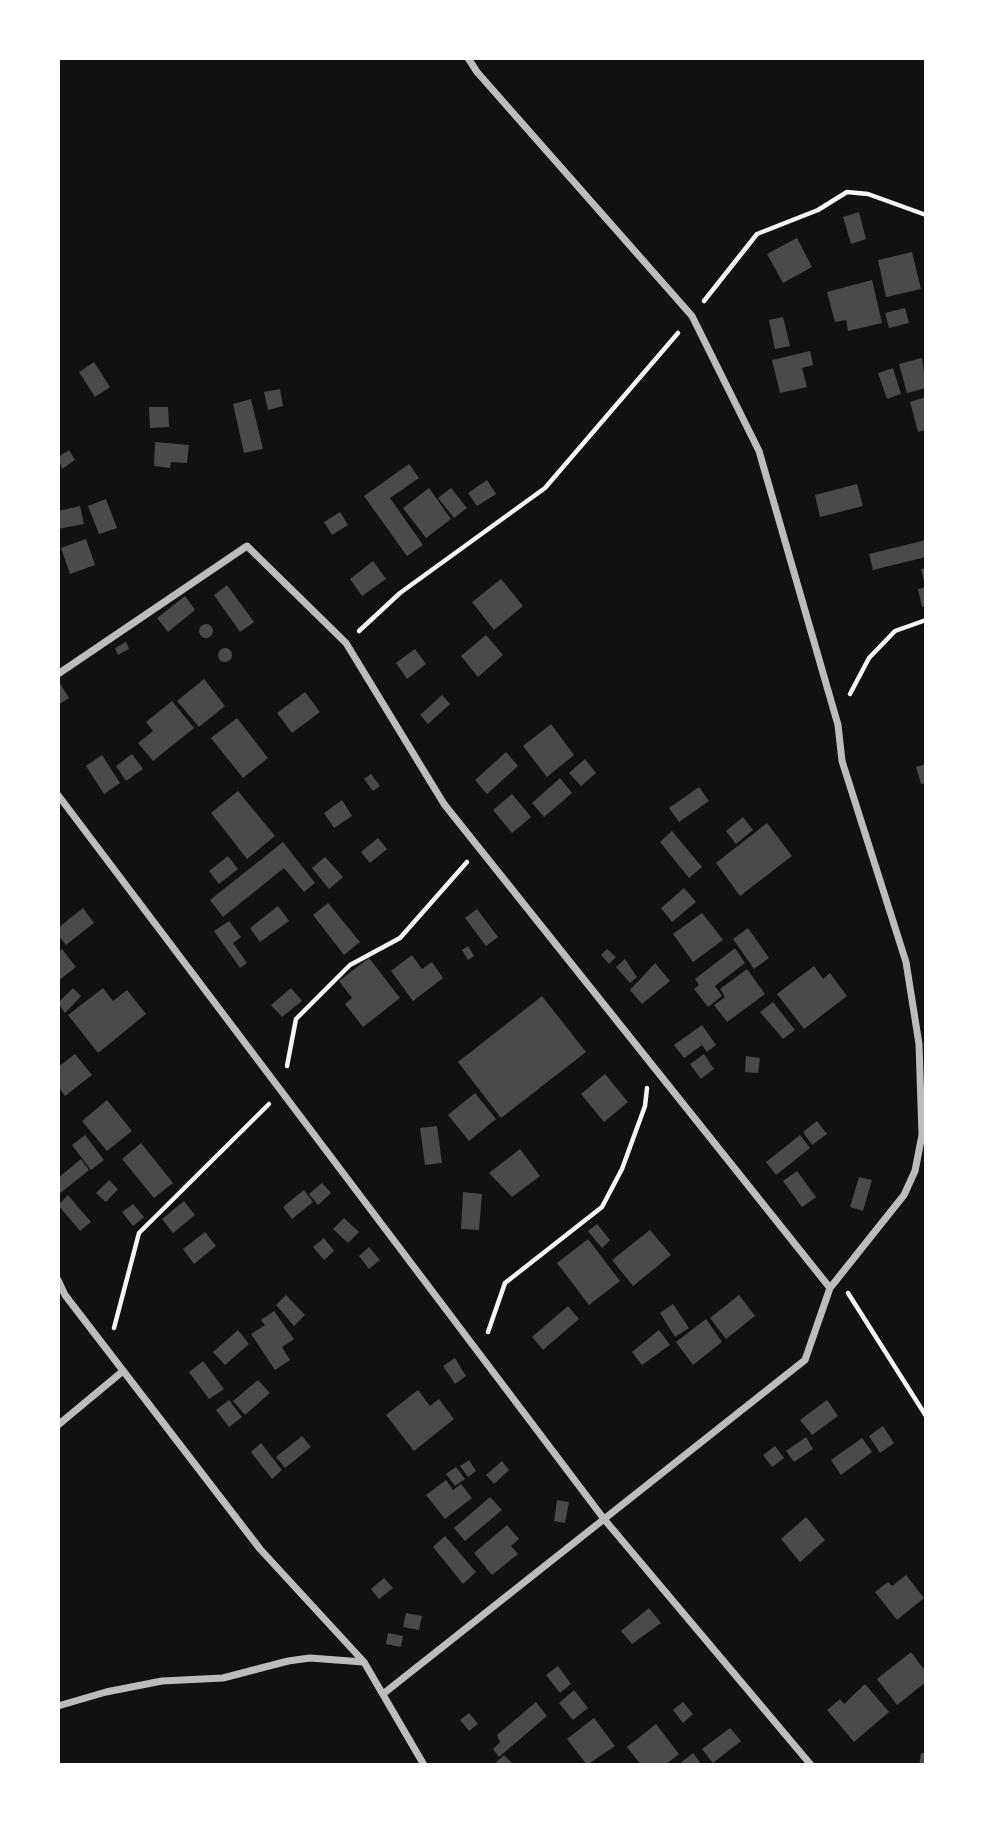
<!DOCTYPE html>
<style>
body{margin:0}
#map{position:relative;width:984px;height:1823px;overflow:hidden;background:#111;font-family:Inter,sans-serif}
canvas{display:block}
.frame{position:absolute;inset:0;border:60px solid #fff;pointer-events:none}
</style>
<div id="map">
<canvas width="984" height="1823"></canvas>
<div class="frame"></div>
</div>
<script>
const ctx = document.querySelector('canvas').getContext('2d');
ctx.lineJoin = 'round';
function fill(path, color) { ctx.fillStyle = color; ctx.fill(path, 'evenodd'); }
const poly = rows => new Path2D(rows.map(r => 'M' + r).join(''));
function strokePath(path, color, width, dash) { ctx.strokeStyle = color; ctx.lineWidth = width; ctx.lineCap = dash ? 'butt' : 'round'; ctx.setLineDash(dash || []); ctx.stroke(path); }
fill(poly([
 [859,212,866,239,851,244,843,217],
 [797,238,812,267,783,283,767,254],
 [912,252,921,289,886,297,878,260],
 [872,280,882,323,848,331,846,320,835,322,827,292],
 [905,308,909,323,889,328,885,313],
 [783,317,790,346,775,349,769,320],
 [810,351,813,365,802,368,807,387,780,393,772,360],
 [922,358,926,388,907,393,899,364],
 [94,362,110,387,95,397,79,372],
 [893,368,901,394,887,399,878,373],
 [280,389,283,406,268,410,264,392],
 [926,397,926,430,918,432,910,402],
 [251,399,263,449,244,453,233,404],
 [149,407,168,407,169,427,150,428],
 [155,442,189,445,187,463,171,462,170,468,154,466],
 [69,450,75,460,62,469,58,457],
 [409,464,419,478,390,498,423,545,407,556,364,496],
 [487,480,496,494,477,506,468,493],
 [857,484,863,506,820,517,815,495],
 [429,488,451,519,426,538,403,508],
 [451,488,467,508,454,518,438,498],
 [106,499,117,528,99,534,88,506],
 [80,506,84,524,58,529,58,511],
 [340,512,348,525,332,535,324,522],
 [86,539,95,565,70,574,61,548],
 [926,540,926,557,873,570,869,554],
 [373,561,386,579,362,596,350,579],
 [926,568,926,584,925,585,921,569],
 [501,579,523,606,494,630,472,602],
 [227,585,254,622,240,632,214,595],
 [926,587,926,606,922,607,918,589],
 [185,596,195,610,168,632,157,618],
 '199 631a7 7 0 1 1 14 0a7 7 0 1 1-14 0Z',
 [486,635,503,655,478,677,461,656],
 [126,642,129,649,118,655,115,648],
 '218 655a7 7 0 1 1 14 0a7 7 0 1 1-14 0Z',
 [415,649,426,664,407,679,396,663],
 [204,679,225,706,199,727,177,701],
 [58,680,69,698,58,705],
 [305,692,320,712,292,733,277,713],
 [442,695,450,704,428,724,420,715],
 [172,701,194,728,153,761,138,743,153,731,146,722],
 [237,718,268,758,243,778,211,738],
 [551,724,574,755,547,777,523,746],
 [506,752,518,766,487,794,475,780],
 [132,754,143,769,126,781,116,766],
 [102,755,120,783,104,794,86,766],
 [585,759,596,773,581,786,569,773],
 [926,764,926,783,921,784,916,767],
 [371,774,380,786,373,791,364,779],
 [560,778,572,793,544,817,532,803],
 [699,787,709,801,679,822,669,808],
 [238,791,275,836,247,859,211,813],
 [512,794,531,817,512,833,493,810],
 [342,800,352,816,334,828,324,813],
 [743,817,753,830,736,844,726,831],
 [767,823,792,856,740,896,716,863],
 [672,831,702,867,689,878,660,842],
 [378,838,387,849,370,863,361,852],
 [283,842,315,883,304,892,284,868,223,917,210,900],
 [228,856,238,869,219,884,209,871],
 [325,857,343,877,329,889,312,868],
 [684,888,696,902,672,922,661,908],
 [328,903,360,942,344,955,313,915],
 [278,906,289,921,260,942,250,928],
 [83,908,94,923,66,945,58,935,58,928],
 [477,909,498,937,486,946,465,918],
 [702,913,723,940,693,962,673,934],
 [229,921,241,937,233,943,247,963,240,968,214,931],
 [748,928,769,958,754,969,733,939],
 [468,946,474,956,468,960,462,950],
 [735,948,745,963,715,986,722,996,708,1007,694,989,699,985,695,979],
 [62,949,76,967,58,981,58,953],
 [607,949,616,957,609,964,601,955],
 [412,955,422,969,432,962,443,978,413,1001,391,971],
 [369,958,400,998,363,1027,345,1004,352,998,339,981],
 [625,959,637,977,630,983,616,967],
 [655,963,670,981,642,1004,630,990],
 [814,966,823,979,830,973,847,996,804,1029,777,994],
 [747,969,765,994,727,1022,714,1005,725,997,720,989],
 [73,988,81,996,65,1013,58,1003],
 [103,988,113,1001,127,990,146,1014,98,1053,68,1015],
 [291,988,302,1001,282,1017,271,1005],
 [542,996,586,1052,501,1118,458,1062],
 [773,1002,795,1030,783,1039,760,1012],
 [702,1025,716,1045,707,1052,702,1045,684,1058,674,1045],
 [75,1054,92,1075,65,1096,58,1086,58,1067],
 [704,1054,714,1069,701,1079,690,1064],
 [746,1056,760,1058,758,1073,745,1072],
 [605,1074,628,1102,604,1122,581,1094],
 [475,1093,496,1119,469,1141,448,1115],
 [107,1100,132,1131,107,1151,82,1121],
 [817,1121,827,1134,812,1145,803,1132],
 [437,1126,442,1163,425,1165,420,1128],
 [85,1135,104,1160,91,1170,72,1145],
 [800,1135,810,1148,776,1175,766,1162],
 [141,1143,173,1183,154,1198,122,1159],
 [520,1149,540,1176,512,1197,489,1173],
 [81,1159,89,1170,58,1195,58,1178],
 [797,1171,816,1197,802,1207,783,1181],
 [859,1177,872,1180,863,1211,850,1207],
 [109,1180,118,1189,106,1202,96,1193],
 [322,1183,331,1193,318,1205,309,1194],
 [304,1190,313,1202,292,1219,283,1207],
 [463,1192,482,1194,479,1230,461,1229],
 [68,1195,91,1222,80,1231,58,1205],
 [184,1201,195,1215,173,1233,162,1219],
 [133,1204,144,1217,133,1226,122,1212],
 [344,1218,359,1232,348,1243,333,1229],
 [597,1224,610,1240,602,1248,588,1231],
 [650,1230,671,1255,633,1286,612,1260],
 [205,1232,216,1246,194,1264,183,1249],
 [324,1238,334,1251,324,1260,313,1247],
 [588,1239,620,1281,589,1305,557,1263],
 [369,1247,380,1260,369,1269,359,1256],
 [286,1295,305,1315,294,1326,276,1305],
 [739,1295,755,1316,726,1339,710,1318],
 [673,1304,689,1328,675,1337,660,1313],
 [568,1306,579,1319,543,1350,532,1337],
 [274,1311,294,1339,282,1347,290,1360,275,1370,251,1334,265,1325,261,1320],
 [706,1319,722,1342,693,1365,676,1342],
 [238,1330,249,1344,225,1365,213,1352],
 [659,1330,670,1345,642,1365,632,1352],
 [455,1358,466,1376,455,1384,443,1366],
 [203,1361,224,1389,209,1399,189,1372],
 [258,1380,270,1393,245,1415,233,1401],
 [418,1390,430,1406,439,1399,454,1419,414,1451,386,1415],
 [229,1400,242,1417,229,1427,216,1410],
 [827,1400,838,1416,812,1435,800,1420],
 [883,1426,894,1443,880,1453,869,1436],
 [302,1436,311,1447,285,1468,276,1457],
 [806,1437,813,1449,794,1462,786,1451],
 [862,1438,872,1452,841,1475,831,1460],
 [261,1443,282,1470,272,1479,251,1452],
 [775,1446,784,1458,772,1467,763,1455],
 [469,1460,476,1471,468,1477,460,1466],
 [502,1461,509,1470,494,1484,486,1475],
 [456,1467,465,1479,455,1486,446,1474],
 [446,1480,453,1490,461,1484,472,1498,445,1519,426,1495],
 [490,1497,502,1510,465,1541,454,1528],
 [557,1500,569,1502,565,1523,554,1521],
 [806,1517,825,1540,800,1562,781,1539],
 [507,1525,519,1539,511,1546,518,1554,492,1575,474,1553],
 [445,1536,476,1572,463,1584,433,1547],
 [906,1575,924,1598,897,1620,875,1592,888,1582,892,1586],
 [384,1578,393,1588,379,1599,371,1589],
 [649,1608,661,1623,632,1644,621,1631],
 [406,1613,422,1616,419,1630,403,1627],
 [388,1633,403,1636,401,1647,386,1644],
 [911,1652,926,1672,926,1682,897,1705,877,1679],
 [558,1666,571,1684,560,1693,546,1675],
 [865,1684,889,1712,854,1742,827,1710,840,1699,844,1704],
 [574,1690,588,1708,573,1720,559,1703],
 [536,1702,547,1716,499,1757,493,1749,500,1742,497,1735],
 [683,1702,693,1714,683,1723,673,1710],
 [469,1713,478,1724,469,1731,460,1720],
 [594,1718,615,1746,587,1765,567,1739],
 [656,1724,679,1754,665,1765,641,1765,627,1747],
 [730,1728,741,1741,713,1763,702,1749],
 [693,1753,702,1765,678,1765],
 [921,1753,926,1753,926,1765,919,1765],
 [504,1755,514,1765,493,1765]
]), '#4a4a4a');
strokePath(poly([
 [704,301,757,234,818,210,847,192,868,194,926,215],
 [359,631,400,593,545,488,678,333],
 [850,694,869,658,895,631,926,620],
 [287,1066,296,1019,350,965,400,938,467,862],
 [848,1293,926,1416],
 [114,1328,139,1233,269,1104],
 [488,1332,505,1283,602,1207,622,1169,645,1106,647,1088]
]), '#f5f5f5', 4.5);
strokePath(poly([
 [58,674,247,546,346,643,444,804,830,1288],
 [58,795,604,1519,811,1765],
 [58,1280,65,1295,260,1549,364,1662,424,1765],
 [58,1425,123,1371],
 [383,1694,805,1360,830,1288,904,1195,915,1171,922,1135,919,1044,906,962,842,761,838,725,759,451,692,316,477,72,468,58],
 [58,1706,106,1692,162,1681,223,1678,288,1661,310,1658,363,1662]
]), '#bcbcbc', 7);
</script>
